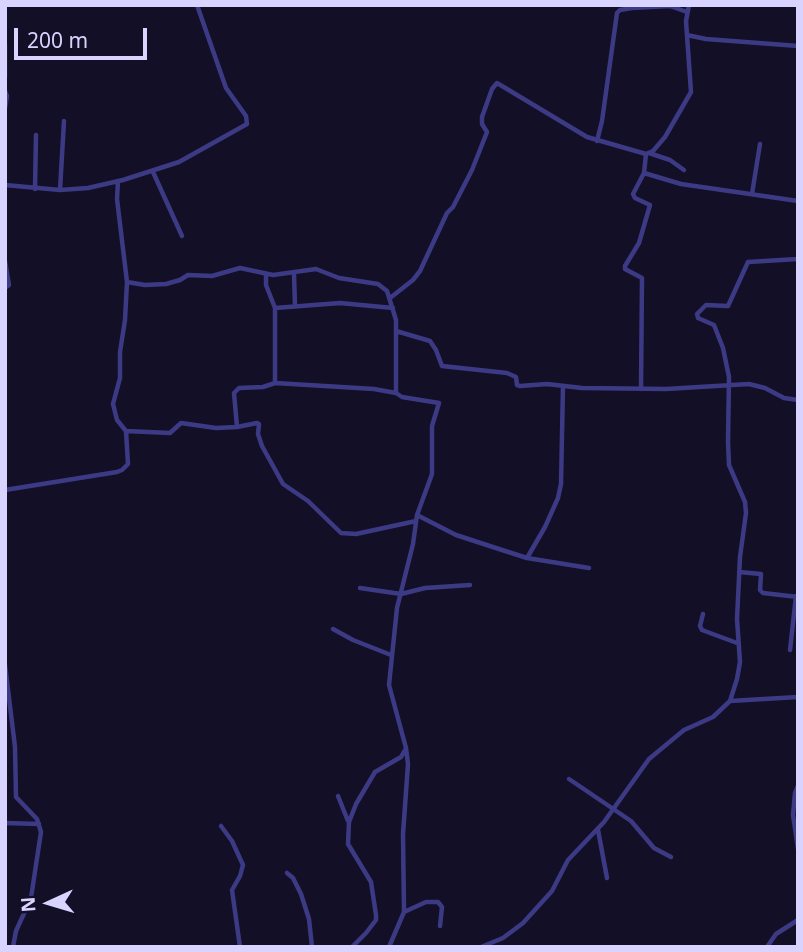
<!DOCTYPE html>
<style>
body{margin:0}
#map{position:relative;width:803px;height:952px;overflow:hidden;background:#130f26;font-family:"Noto Sans",sans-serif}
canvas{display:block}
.frame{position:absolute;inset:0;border:7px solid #d9d4ff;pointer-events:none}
.north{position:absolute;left:14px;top:868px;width:70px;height:70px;-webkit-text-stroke:5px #130f26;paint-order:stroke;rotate:266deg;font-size:19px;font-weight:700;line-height:28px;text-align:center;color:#d9d4ff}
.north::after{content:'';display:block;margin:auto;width:24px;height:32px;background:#d9d4ff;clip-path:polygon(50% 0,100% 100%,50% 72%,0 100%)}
.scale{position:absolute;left:14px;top:28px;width:133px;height:32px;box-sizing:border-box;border:4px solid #d9d4ff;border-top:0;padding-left:9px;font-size:21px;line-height:24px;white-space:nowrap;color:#d9d4ff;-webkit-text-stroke:5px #130f26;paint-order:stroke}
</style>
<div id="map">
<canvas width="803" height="952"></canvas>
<div class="frame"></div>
<div class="north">N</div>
<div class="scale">200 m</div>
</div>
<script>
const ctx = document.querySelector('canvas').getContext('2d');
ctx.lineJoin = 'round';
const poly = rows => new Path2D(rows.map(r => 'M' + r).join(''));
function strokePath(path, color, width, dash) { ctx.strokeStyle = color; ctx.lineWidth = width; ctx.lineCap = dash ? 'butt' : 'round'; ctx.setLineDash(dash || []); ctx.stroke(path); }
strokePath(poly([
 [687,35,706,39,798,46],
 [5,45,5,77],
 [5,91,7,96,5,108],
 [597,141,602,121,617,13,620,10,632,8,670,6,687,12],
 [649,153,670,160,684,170],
 [153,172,182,236],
 [644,173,681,184,798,201],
 [5,185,60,190,88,188,123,180,179,162,247,124,246,116,226,88,197,5],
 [35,189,36,135],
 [60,190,64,121],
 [752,194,760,144],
 [5,261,9,285,5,288],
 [266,274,266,285,275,308,275,383],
 [294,274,295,306],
 [127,282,145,285,166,284,180,280,188,275,212,276,240,268,273,275,316,269,339,278,378,284,387,291,396,320,396,393,402,397,439,403,432,426,432,474,417,515,413,544,397,608,389,685,406,748,408,764,403,834,404,912,389,947],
 [390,298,413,280,420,271,447,213,453,207,472,170,487,132,482,124,482,117,492,89,497,83,587,137,646,154],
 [275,308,340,303,393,308],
 [396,331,430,341,436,350,442,366,507,373,516,377,517,385,520,386,547,384,582,388,666,389,749,384,765,388,784,398,798,400],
 [641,389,642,278,625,269,625,266,639,243,650,205,635,198,633,194,644,173,646,154,653,151,665,137,691,92,686,21,689,5],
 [237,427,234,393,239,388,263,387,275,383,374,389,396,393],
 [126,431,170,433,181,423,216,428,237,427,257,423,259,424,258,434,262,446,283,484,308,501,341,533,356,534,416,521],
 [5,490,117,472,122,470,128,464,126,431,117,420,113,404,120,378,120,352,125,320,127,282,117,199,118,181],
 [417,515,456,535,499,549,527,558,589,568],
 [527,558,545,527,558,498,561,484,563,386],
 [739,572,761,574,760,590,763,593,798,597],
 [360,588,401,594,425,588,470,585],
 [703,614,700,626,702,630,737,643],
 [333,629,353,640,391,655],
 [790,650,796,596],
 [5,665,15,747,16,797,37,819,41,832,31,898,16,931,13,947],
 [730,701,798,697],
 [569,779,631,821,654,848,671,857],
 [798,786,795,793,793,815,798,849],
 [338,796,348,821],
 [5,823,39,824],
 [221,826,232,841,243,865,240,876,232,890,240,947],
 [598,830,607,878],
 [287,873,293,878,301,894,309,919,312,947],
 [404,912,426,902,438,902,442,907,440,926],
 [352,947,366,933,376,920,376,915,371,882,348,844,349,822,356,804,375,772,401,757,405,750],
 [481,947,503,938,523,923,552,891,568,860,604,822,649,759,684,730,713,717,730,701,737,679,740,662,737,619,740,557,746,513,745,502,729,465,728,442,729,377,723,348,714,325,698,318,697,314,706,305,728,306,748,262,798,259],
 [767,947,776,934,798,920]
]), '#3d3a85', 4.5);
</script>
